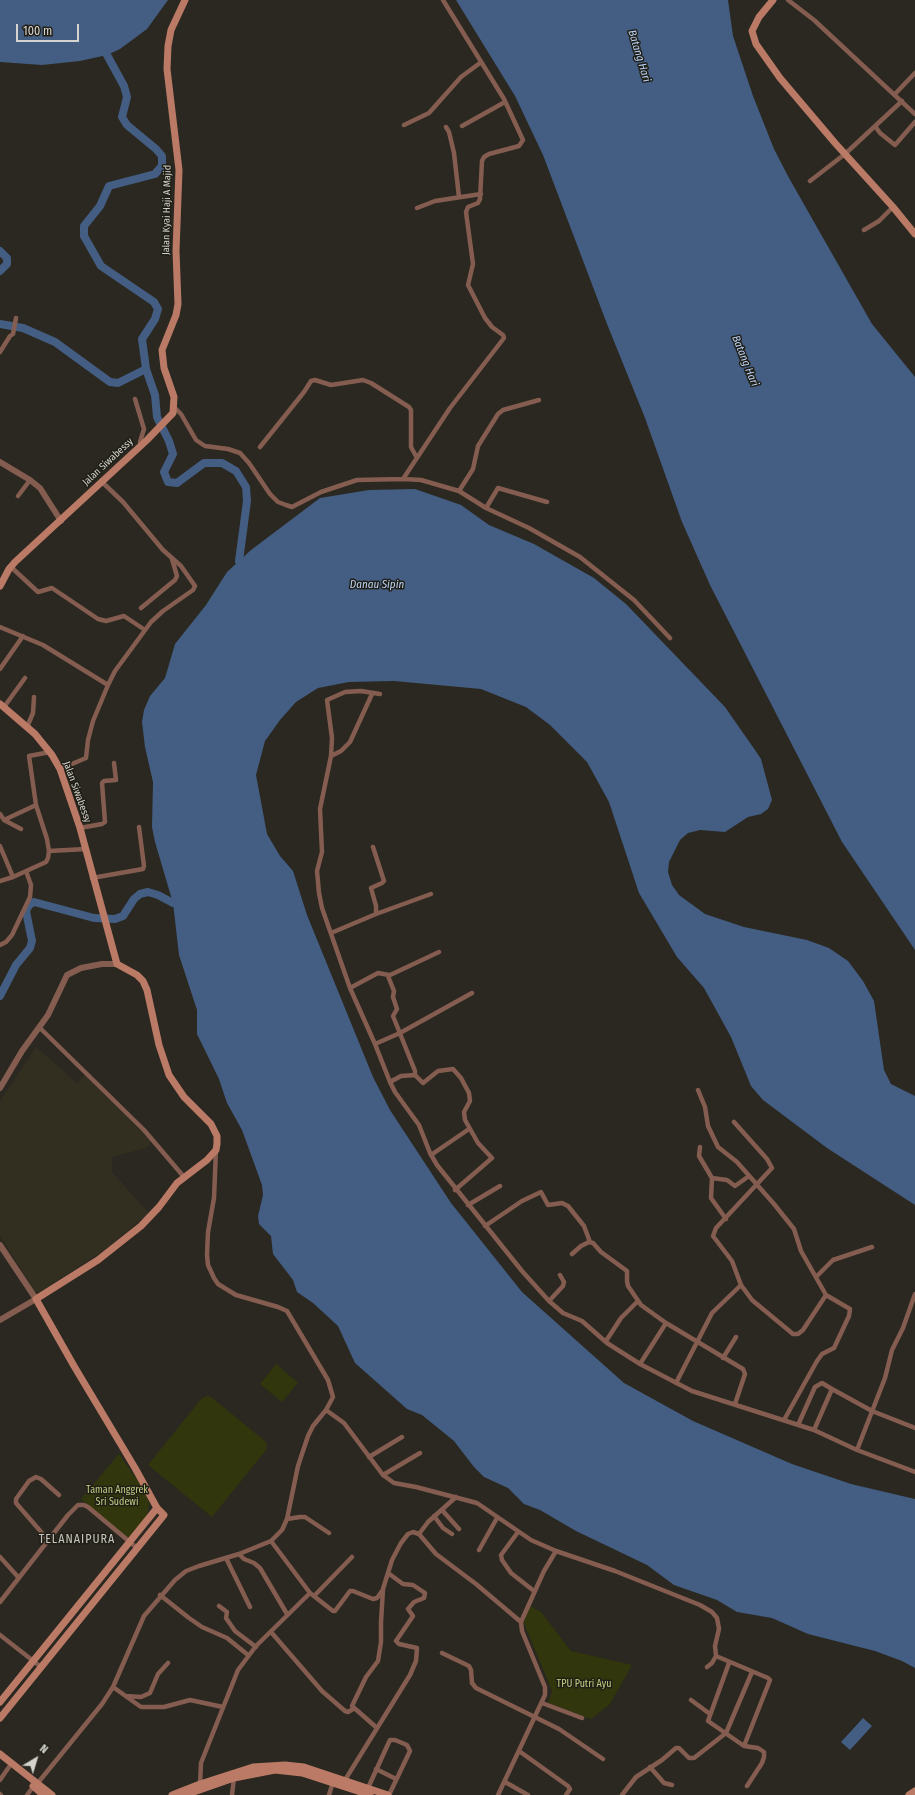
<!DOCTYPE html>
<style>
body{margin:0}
#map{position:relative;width:915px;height:1795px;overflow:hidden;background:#2a2820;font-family:"Fira Sans Condensed",sans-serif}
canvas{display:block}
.north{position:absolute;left:16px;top:1739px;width:40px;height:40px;-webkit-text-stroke:3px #201f17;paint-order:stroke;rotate:38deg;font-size:11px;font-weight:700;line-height:16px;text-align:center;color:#d5d4ce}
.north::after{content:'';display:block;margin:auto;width:14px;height:18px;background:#d5d4ce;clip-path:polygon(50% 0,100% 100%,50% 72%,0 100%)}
.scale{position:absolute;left:16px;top:24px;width:63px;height:18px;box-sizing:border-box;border:2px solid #d5d4ce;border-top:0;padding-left:5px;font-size:12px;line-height:14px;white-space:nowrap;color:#d5d4ce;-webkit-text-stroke:3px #201f17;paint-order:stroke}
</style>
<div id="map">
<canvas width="915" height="1795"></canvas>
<div class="north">N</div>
<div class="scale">100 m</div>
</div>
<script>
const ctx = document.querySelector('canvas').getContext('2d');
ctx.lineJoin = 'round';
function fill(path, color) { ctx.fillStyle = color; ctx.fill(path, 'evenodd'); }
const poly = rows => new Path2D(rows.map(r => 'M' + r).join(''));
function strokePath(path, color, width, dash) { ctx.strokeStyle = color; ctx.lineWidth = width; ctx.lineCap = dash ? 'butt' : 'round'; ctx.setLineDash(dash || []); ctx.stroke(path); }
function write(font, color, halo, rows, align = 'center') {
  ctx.font = font + ' "Fira Sans Condensed",sans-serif'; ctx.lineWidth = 3; ctx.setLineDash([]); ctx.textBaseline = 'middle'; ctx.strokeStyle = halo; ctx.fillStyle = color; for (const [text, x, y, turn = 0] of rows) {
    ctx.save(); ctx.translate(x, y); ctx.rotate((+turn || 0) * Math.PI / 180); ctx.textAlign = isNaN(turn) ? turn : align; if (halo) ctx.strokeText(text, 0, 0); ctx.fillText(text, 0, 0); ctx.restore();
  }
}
fill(poly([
 [36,1047,77,1083,85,1075,142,1130,151,1141,150,1145,146,1148,112,1157,112,1172,149,1213,103,1251,38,1293,35,1292,0,1236,0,1101]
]), '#322f21');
fill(poly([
 [276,1364,298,1383,282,1402,260,1384],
 [207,1396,211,1397,265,1441,267,1445,266,1450,212,1517,148,1465,202,1398],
 [119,1454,146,1493,149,1503,148,1511,145,1519,128,1538,81,1499],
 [530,1606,541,1612,571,1651,632,1665,610,1704,591,1719,548,1703,552,1691,524,1623]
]), '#32360c');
fill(poly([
 [0,0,168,0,147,29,120,49,107,55,80,61,42,65,0,62],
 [456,0,728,0,733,36,753,96,774,149,789,178,872,324,915,377,915,950,842,842,710,585,682,522,645,418,607,324,543,155,515,96],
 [415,489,461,505,489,525,534,544,594,578,626,604,725,707,755,750,761,759,772,800,768,809,761,814,748,817,725,832,700,830,688,833,680,840,669,862,668,872,672,885,679,895,705,914,744,927,807,940,829,948,848,961,863,981,874,1001,884,1070,891,1084,915,1096,915,1205,827,1148,763,1100,751,1086,731,1037,704,988,677,957,639,893,609,802,587,762,550,725,526,707,481,689,394,681,349,682,318,688,296,702,280,720,265,741,256,775,267,834,280,856,293,871,307,915,373,1077,390,1110,451,1203,522,1292,624,1383,693,1421,792,1464,851,1484,915,1499,915,1668,902,1661,875,1651,808,1634,772,1618,737,1612,717,1600,674,1585,647,1565,576,1531,540,1510,524,1504,508,1488,484,1477,474,1467,454,1441,422,1415,407,1409,355,1363,338,1326,313,1303,297,1292,293,1280,273,1254,271,1236,259,1224,258,1216,263,1195,262,1185,242,1130,227,1103,219,1079,197,1034,197,1010,179,955,173,903,155,842,152,827,153,782,145,747,142,722,144,710,150,696,165,678,175,644,206,605,227,572,251,550,320,498,369,490],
 [863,1718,872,1726,850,1750,841,1742]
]), '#445d82');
strokePath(poly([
 [107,55,124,86,127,97,122,117,127,125,156,149,162,156,162,166,155,174,109,186,100,206,84,226,84,236,101,266,154,302,158,309,155,319,142,339,146,369,155,395,157,417,169,441,173,454,164,472,168,482,177,483,204,463,222,463,236,471,246,487,247,501,239,561],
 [0,251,7,258,7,264,0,271],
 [0,324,23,328,55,342,110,382,118,383,146,369],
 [0,996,16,965,30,948,32,941,26,911,29,905,34,902,94,918,115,919,123,916,134,899,140,894,148,892,158,895,173,903]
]), '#445d82', 8);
strokePath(poly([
 [788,0,814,20,915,114],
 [895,94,915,73],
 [404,125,429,113,461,77,480,63],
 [462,126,505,102],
 [875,126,880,133,895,145,915,122],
 [446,127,449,132,454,153,459,197],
 [810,181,845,154,902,101],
 [417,208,435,201,481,194],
 [864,230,879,221,893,207],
 [0,352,10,336,13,334,16,318],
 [135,399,144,429,140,442,141,445],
 [175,408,181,414,196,440,205,446,228,449,240,453,249,463,270,494,278,502,286,505,292,507,321,492,357,480,403,479,421,480,459,491,486,508,529,528,580,557,634,600,670,638],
 [260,447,304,392,311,381,315,380,331,385,363,380,371,383,409,407,411,410,411,447,417,458],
 [403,479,450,408,504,338,503,335,492,327,485,318,468,285,473,264,466,212,468,207,478,203,480,199,482,161,484,157,489,154,519,146,523,140,504,99,443,0],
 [459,491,473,469,478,446,498,414,503,410,539,400],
 [18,496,30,480],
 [486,508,498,488,547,502],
 [11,567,38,592,52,588,98,619,106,621,124,616,145,630],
 [141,608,175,580,177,576,172,559],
 [0,627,43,645,108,685],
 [0,669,23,636],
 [380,694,361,691,345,692,327,700,332,738,331,756,320,809,322,852,317,871,319,893,322,908,350,988,375,1044,390,1082,395,1092,419,1125,430,1153,437,1165,522,1271,549,1301,563,1313,582,1321,607,1343,640,1364,692,1391,814,1430,857,1450,915,1472],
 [4,707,25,678],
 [27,727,33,713,34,697],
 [331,756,341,751,350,742,372,694],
 [60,769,86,758,88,740,93,721,108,685,115,671,151,622,163,611,193,590,195,586,181,566,163,550,123,502,101,481],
 [0,814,4,820,21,829],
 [4,820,36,805],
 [80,828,102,824,105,822,102,783,104,781,116,780,114,763],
 [0,846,13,877],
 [373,847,384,881,382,883,371,888,376,906,376,914],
 [49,851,47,839,36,805,29,756,50,752],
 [92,878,143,869,144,866,139,827],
 [0,881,13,877,46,862,48,858,49,851,86,849],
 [331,933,376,914,431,894],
 [0,945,6,942,12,935,30,897,31,885,26,871],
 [350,988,378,973,389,975],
 [39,1027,144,1130,184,1177],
 [375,1044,400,1033,472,993],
 [415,1075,423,1083,438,1071,453,1069,461,1078,469,1093,470,1101,464,1112,465,1120,478,1143,492,1158,455,1190],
 [390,1082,401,1076,415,1075,415,1071,393,1016,397,1009,393,997,394,991,388,976,439,952],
 [698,1090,705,1107,708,1126,718,1147,737,1162,774,1204,794,1229,801,1251,826,1295,850,1309,849,1316,834,1348,822,1354,817,1361,784,1420],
 [734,1122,767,1159,772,1168,716,1228,713,1236,732,1261,741,1285,752,1300,793,1334,798,1334,803,1330,826,1295],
 [700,1147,699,1156,712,1178,711,1198,726,1219],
 [431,1155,469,1129],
 [712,1178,727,1180,735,1186,749,1176],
 [468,1205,500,1186],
 [485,1226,522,1201,541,1192,548,1205,562,1203,568,1206,584,1226,590,1242],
 [572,1254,581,1246,589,1242,593,1243,601,1252,627,1271,627,1281,628,1286,641,1305,666,1323,743,1369,745,1374,735,1404],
 [817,1276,833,1260,872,1247],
 [549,1301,563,1286,564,1282,560,1275],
 [606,1341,621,1318,638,1301],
 [723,1358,736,1337],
 [640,1364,666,1323],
 [676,1383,712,1313,741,1285],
 [326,1410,344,1423,383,1475,394,1483,416,1487,477,1503,531,1540,556,1551,615,1571,700,1605,712,1612,717,1618,719,1629,715,1646,716,1656,712,1663,707,1667],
 [798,1425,815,1387,822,1383,832,1389],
 [814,1430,832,1389,872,1411,915,1428],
 [857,1450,885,1378,892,1350,903,1328,915,1294],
 [369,1457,402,1437],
 [383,1475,420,1453],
 [456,1497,428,1522,419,1534,436,1554,476,1584,521,1622],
 [442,1510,459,1529],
 [434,1516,443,1528,452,1534],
 [287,1519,300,1517,305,1517,329,1533],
 [518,1532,501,1555,502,1560,511,1573,534,1591],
 [49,1541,16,1503,16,1499,29,1481,36,1477,41,1479,59,1495],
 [479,1550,497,1518],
 [239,1554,244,1559,254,1563,260,1568,287,1614],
 [0,1557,19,1578],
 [226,1558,250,1607],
 [310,1593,333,1611,335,1611,350,1591,353,1591,373,1599,377,1598,382,1591],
 [160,1595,189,1618,202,1627,227,1638,248,1655],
 [315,1595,352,1557],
 [0,1602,68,1515,78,1505,84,1505,88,1507,137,1548],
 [219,1606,227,1612,226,1618,235,1631,256,1647],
 [271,1632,322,1691,345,1711,348,1712,353,1709],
 [0,1635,41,1667],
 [442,1653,469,1666,471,1670,472,1683,476,1688,559,1729,603,1759],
 [716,1656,768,1678,770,1680,744,1746],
 [729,1663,708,1721,744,1746,758,1748,764,1752,764,1757,762,1763,747,1786],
 [113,1687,141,1707,164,1707,190,1700,223,1707],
 [126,1696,141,1697,150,1693,158,1674,168,1663],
 [691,1700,710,1714],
 [542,1703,582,1718],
 [377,1728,352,1706,366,1677,378,1661,381,1642,381,1622,383,1589,392,1560,401,1543,408,1534,413,1532,419,1534],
 [519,1751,568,1786,570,1789,566,1795],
 [650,1767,664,1783,672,1785],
 [376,1769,396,1779],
 [0,1780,9,1767],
 [345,1780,410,1675,416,1661,417,1648,399,1644,396,1641,413,1616,408,1609,414,1602,424,1598,425,1593,413,1585,403,1584,388,1573],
 [505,1782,528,1795],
 [37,1784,102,1704,113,1687,144,1616,175,1580,186,1571,199,1566,239,1554,271,1541,282,1530,287,1519,298,1466,308,1436,313,1426,326,1410,333,1397,328,1380,287,1311,278,1307,236,1295,218,1284,214,1278,208,1265,207,1255,208,1232,214,1198,216,1150],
 [200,1784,201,1763,238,1670,256,1646,310,1593,271,1541],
 [368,1788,389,1742,390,1740,395,1740,407,1745,410,1751,389,1795],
 [0,1794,1,1795],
 [27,1795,33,1787],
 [232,1795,234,1778],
 [329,1795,333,1782],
 [498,1795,545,1695,545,1687,522,1631,521,1622,544,1571,556,1551],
 [622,1795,636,1777,662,1760,676,1748,679,1748,689,1758,694,1758,726,1733,752,1672]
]), '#855d50', 4.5);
strokePath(poly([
 [0,462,30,480,40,488,61,521],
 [0,1088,22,1051,48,1015,67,975,81,968,102,964,117,964],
 [0,1245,36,1299,0,1320]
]), '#855d50', 6);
strokePath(poly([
 [773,0,759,17,752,31,756,44,780,78,835,143,893,207,915,234],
 [0,586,9,569,15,562,147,440,173,413,174,397,164,368,162,350,176,315,178,304,176,251,179,170,167,69,168,46,171,30,185,0],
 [0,704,35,734,52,755,60,769,80,828,117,964,137,975,143,981,147,990,159,1045,169,1075,184,1097,211,1124,217,1136,217,1144,216,1150,207,1160,177,1183,159,1207,141,1226,98,1260,36,1299,74,1366,135,1468,157,1508,164,1515,0,1718],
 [0,1702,157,1508],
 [0,1754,52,1795],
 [33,1786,43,1795],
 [172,1795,200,1784,253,1767,285,1765,304,1767,388,1795],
 [185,1795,234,1778,275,1770,302,1773,370,1795],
 [909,1795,915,1791]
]), '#ba7a66', 7);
write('10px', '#d5d4ce', '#201f17', [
 ["Jalan Kyai Haji A Majid",167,210,-89],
 ["Jalan Siwabessy",108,462,-43],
 ["Jalan Siwabessy",77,792,70]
]);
write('10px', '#c2cb81', '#201f17', [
 ["Taman Anggrek",117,1490],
 ["Sri Sudewi",117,1502],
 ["TPU Putri Ayu",584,1684]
]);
write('italic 11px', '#bbd4f9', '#201f17', [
 ["Batang Hari",639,56,73],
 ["Batang Hari",745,361,68],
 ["Danau Sipin",377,585]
]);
ctx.letterSpacing = '1px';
write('12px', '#c8c6bc', '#201f17', [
 ["TELANAIPURA",77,1540]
]);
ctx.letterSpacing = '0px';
</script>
